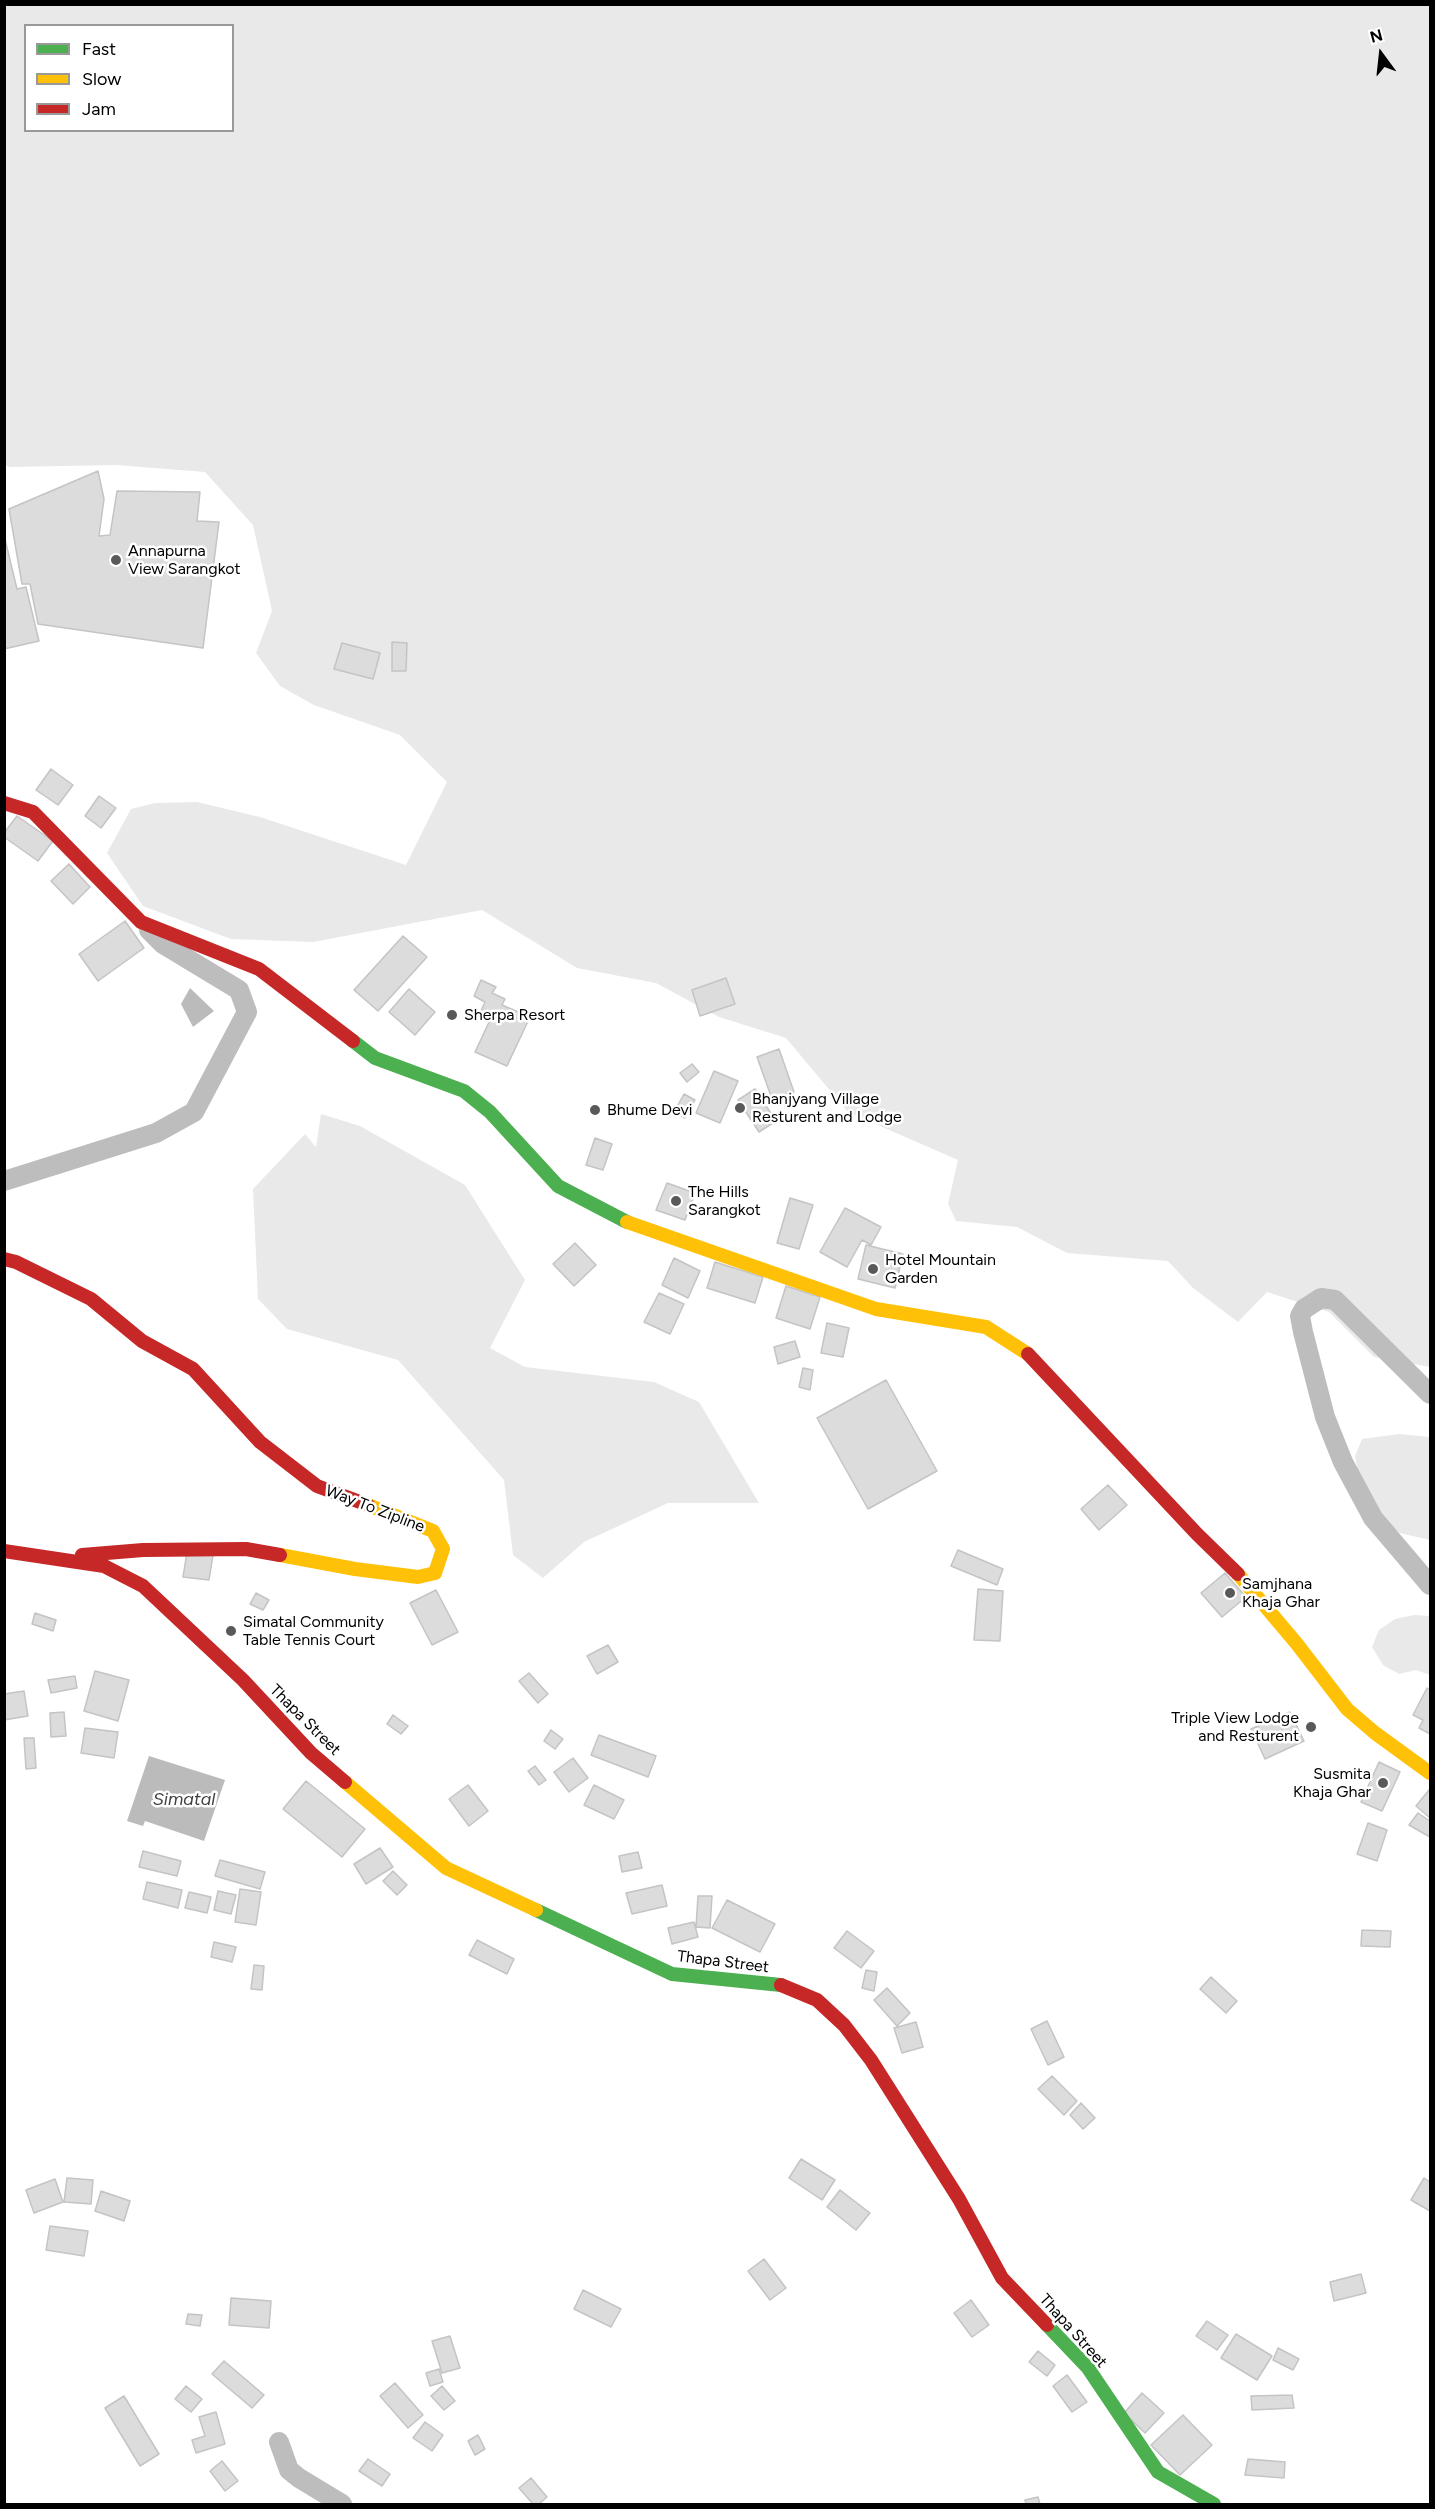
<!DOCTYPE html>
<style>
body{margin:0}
#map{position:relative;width:1435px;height:2509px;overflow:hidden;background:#fff;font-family:Figtree,sans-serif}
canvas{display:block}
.frame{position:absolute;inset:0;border:6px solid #000;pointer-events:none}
.legend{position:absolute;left:24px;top:24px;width:210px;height:108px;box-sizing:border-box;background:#fff;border:2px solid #999;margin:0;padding:8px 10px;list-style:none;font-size:18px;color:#000}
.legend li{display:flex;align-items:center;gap:12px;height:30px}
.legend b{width:30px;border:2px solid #999}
.north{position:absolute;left:1351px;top:24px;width:60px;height:60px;-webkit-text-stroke:4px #fff;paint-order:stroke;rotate:345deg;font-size:16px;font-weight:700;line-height:24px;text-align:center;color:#000}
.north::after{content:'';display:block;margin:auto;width:21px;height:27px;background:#000;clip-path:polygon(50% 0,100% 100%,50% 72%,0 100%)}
</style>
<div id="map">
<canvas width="1435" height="2509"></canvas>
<div class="frame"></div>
<ul class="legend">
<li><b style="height:8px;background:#4caf50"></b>Fast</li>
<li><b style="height:8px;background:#ffc107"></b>Slow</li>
<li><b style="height:8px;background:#c62828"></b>Jam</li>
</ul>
<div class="north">N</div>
</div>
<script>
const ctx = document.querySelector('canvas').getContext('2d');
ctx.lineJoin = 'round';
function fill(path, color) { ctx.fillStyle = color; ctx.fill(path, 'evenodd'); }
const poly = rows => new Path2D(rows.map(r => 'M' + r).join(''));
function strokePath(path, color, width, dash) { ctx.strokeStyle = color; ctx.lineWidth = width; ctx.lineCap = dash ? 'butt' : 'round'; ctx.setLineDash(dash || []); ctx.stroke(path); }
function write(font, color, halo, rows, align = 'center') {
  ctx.font = font + ' Figtree,sans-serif'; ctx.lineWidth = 5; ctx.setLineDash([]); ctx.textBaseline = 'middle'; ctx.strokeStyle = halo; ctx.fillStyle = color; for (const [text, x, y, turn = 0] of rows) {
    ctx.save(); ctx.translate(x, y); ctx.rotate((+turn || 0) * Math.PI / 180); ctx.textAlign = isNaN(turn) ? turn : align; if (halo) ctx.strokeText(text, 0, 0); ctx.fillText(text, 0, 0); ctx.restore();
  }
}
fill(poly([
 [4,5,1430,5,1430,1367,1374,1357,1329,1312,1267,1292,1238,1322,1193,1288,1168,1261,1067,1253,1017,1227,956,1221,948,1204,958,1160,848,1112,786,1038,719,1017,656,983,577,968,482,910,313,942,231,939,143,906,107,853,131,809,155,803,197,802,260,817,406,865,447,782,400,735,314,705,280,686,256,653,272,611,253,525,205,472,116,465,10,467,5,465],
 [26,26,232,26,232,130,26,130],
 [321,1114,360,1126,465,1185,525,1280,490,1348,525,1367,654,1382,699,1402,759,1503,668,1503,584,1542,543,1578,513,1555,504,1480,398,1360,287,1329,258,1299,253,1189,305,1134,316,1147],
 [1399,1434,1430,1437,1430,1540,1400,1533,1383,1522,1359,1476,1355,1456,1362,1439],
 [1414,1615,1430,1616,1430,1675,1416,1670,1399,1674,1383,1665,1372,1647,1379,1630,1395,1619]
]), '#e9e9e9');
fill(poly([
 [190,988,214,1011,193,1027,181,1004],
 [149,1756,225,1780,204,1841,145,1821,143,1826,127,1821]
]), '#bbb');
const building = poly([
 [98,471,104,499,99,536,110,535,117,491,200,492,197,521,219,522,203,648,38,624,30,584,22,584,9,509,98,471],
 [4,535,17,589,26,587,39,641,4,649,4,535],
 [392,642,407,643,406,671,392,671,392,642],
 [342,643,380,653,373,679,334,669,342,643],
 [51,769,73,785,58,805,36,790,51,769],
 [99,796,116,808,101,828,85,816,99,796],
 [17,816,53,841,38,861,4,837,4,833,17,816],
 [69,864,90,887,73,904,51,881,69,864],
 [125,921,144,948,98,981,79,954,125,921],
 [403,936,427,957,378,1011,354,990,403,936],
 [726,978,735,1004,700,1016,692,990,726,978],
 [481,980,496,987,492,993,505,999,502,1005,530,1017,507,1066,475,1052,490,1020,479,1015,485,1002,474,996,481,980],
 [409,989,435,1012,415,1035,389,1012,409,989],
 [779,1049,794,1092,772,1099,757,1057,779,1049],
 [692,1064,699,1072,687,1082,680,1073,692,1064],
 [714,1071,738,1081,720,1123,696,1113,714,1071],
 [755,1089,776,1121,759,1132,738,1100,755,1089],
 [684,1094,695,1100,685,1118,674,1112,684,1094],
 [595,1138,612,1144,603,1170,586,1165,595,1138],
 [667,1183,695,1193,685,1220,656,1210,667,1183],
 [790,1198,813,1205,799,1249,777,1243,790,1198],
 [845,1208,881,1227,871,1245,862,1240,847,1267,820,1252,845,1208],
 [575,1243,596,1265,574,1286,553,1264,575,1243],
 [866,1245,903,1254,895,1288,858,1279,866,1245],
 [674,1258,700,1271,688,1298,662,1285,674,1258],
 [715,1262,763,1277,755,1303,707,1288,715,1262],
 [786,1286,820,1297,810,1329,776,1318,786,1286],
 [659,1293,684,1304,670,1334,644,1322,659,1293],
 [827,1323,849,1328,843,1357,821,1353,827,1323],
 [795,1341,800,1357,778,1364,774,1347,795,1341],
 [803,1368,813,1370,810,1390,799,1387,803,1368],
 [886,1380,937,1471,868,1509,817,1418,886,1380],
 [1108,1485,1127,1505,1099,1530,1081,1509,1108,1485],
 [958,1550,1003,1569,997,1585,951,1566,958,1550],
 [187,1552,213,1555,209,1580,183,1577,187,1552],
 [1225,1573,1246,1597,1222,1617,1201,1593,1225,1573],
 [978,1589,1003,1591,1000,1641,974,1640,978,1589],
 [436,1590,458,1632,432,1645,410,1603,436,1590],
 [256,1593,269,1600,263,1610,250,1604,256,1593],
 [35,1613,56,1620,53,1631,32,1624,35,1613],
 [608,1645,618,1662,597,1674,587,1656,608,1645],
 [95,1671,129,1680,118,1721,84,1711,95,1671],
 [529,1673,548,1694,538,1703,519,1681,529,1673],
 [75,1676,77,1688,51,1693,48,1680,75,1676],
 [1427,1688,1430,1690,1430,1734,1419,1728,1423,1720,1413,1715,1427,1688],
 [24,1691,28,1716,4,1720,4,1694,24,1691],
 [64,1712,66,1736,51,1737,50,1713,64,1712],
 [1290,1712,1304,1741,1265,1759,1251,1729,1290,1712],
 [393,1715,408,1726,401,1734,387,1724,393,1715],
 [85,1728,118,1732,114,1758,81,1753,85,1728],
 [551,1730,563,1739,555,1749,544,1741,551,1730],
 [599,1735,656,1756,648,1777,591,1755,599,1735],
 [24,1738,34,1738,36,1768,26,1769,24,1738],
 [573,1758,588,1778,569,1792,554,1772,573,1758],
 [1379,1762,1400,1772,1382,1811,1361,1802,1379,1762],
 [535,1766,546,1780,539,1785,528,1771,535,1766],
 [306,1781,365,1829,342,1857,283,1809,306,1781],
 [468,1785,488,1811,469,1826,449,1799,468,1785],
 [594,1785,624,1800,614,1819,584,1805,594,1785],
 [1429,1790,1430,1791,1430,1818,1416,1806,1429,1790],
 [1418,1813,1430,1821,1430,1837,1409,1825,1418,1813],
 [1368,1823,1387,1830,1377,1861,1357,1854,1368,1823],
 [380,1848,393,1867,366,1884,354,1864,380,1848],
 [143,1851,181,1861,177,1876,139,1867,143,1851],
 [638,1852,642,1868,622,1872,619,1856,638,1852],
 [220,1860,265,1872,260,1889,215,1876,220,1860],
 [393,1871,407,1885,397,1895,383,1881,393,1871],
 [147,1882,182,1890,178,1908,143,1899,147,1882],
 [662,1885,667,1906,632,1914,626,1893,662,1885],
 [240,1889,261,1892,256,1925,235,1922,240,1889],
 [218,1891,236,1895,231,1914,214,1910,218,1891],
 [189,1892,211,1897,207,1913,185,1908,189,1892],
 [698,1896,712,1896,710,1928,696,1927,698,1896],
 [727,1900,775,1924,760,1952,712,1928,727,1900],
 [694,1922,698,1937,672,1944,668,1928,694,1922],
 [1362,1930,1391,1931,1390,1947,1361,1946,1362,1930],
 [847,1931,874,1951,861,1968,834,1948,847,1931],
 [477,1940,514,1959,507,1974,469,1955,477,1940],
 [214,1942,236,1947,232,1962,211,1957,214,1942],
 [254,1965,264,1966,262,1990,251,1989,254,1965],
 [866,1970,877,1972,874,1991,862,1988,866,1970],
 [1211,1977,1237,2001,1226,2013,1200,1989,1211,1977],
 [887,1988,910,2013,897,2026,874,2000,887,1988],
 [1047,2021,1064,2057,1048,2065,1031,2029,1047,2021],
 [916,2022,923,2047,902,2053,894,2028,916,2022],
 [1052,2076,1077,2101,1064,2115,1038,2089,1052,2076],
 [1081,2103,1095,2118,1083,2129,1070,2115,1081,2103],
 [801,2159,835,2180,822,2200,789,2178,801,2159],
 [67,2178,93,2180,91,2204,64,2202,67,2178],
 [1424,2178,1430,2182,1430,2211,1411,2200,1424,2178],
 [55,2179,63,2202,34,2213,26,2190,55,2179],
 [840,2190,870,2213,856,2230,827,2207,840,2190],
 [101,2191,130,2201,124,2221,95,2211,101,2191],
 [50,2226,88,2231,84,2256,46,2250,50,2226],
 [764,2259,786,2288,770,2300,748,2271,764,2259],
 [1361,2274,1366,2293,1334,2301,1330,2282,1361,2274],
 [583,2290,621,2309,611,2327,574,2309,583,2290],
 [231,2298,271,2301,269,2328,229,2325,231,2298],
 [971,2300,989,2325,972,2337,954,2313,971,2300],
 [188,2314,202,2315,200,2326,186,2324,188,2314],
 [1207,2321,1228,2335,1217,2350,1196,2336,1207,2321],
 [1236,2334,1272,2356,1257,2380,1221,2358,1236,2334],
 [450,2336,460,2368,442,2373,432,2341,450,2336],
 [1278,2348,1299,2359,1293,2370,1273,2360,1278,2348],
 [1038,2351,1055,2365,1047,2376,1029,2362,1038,2351],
 [224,2361,264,2395,252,2408,212,2374,224,2361],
 [439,2369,443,2382,430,2386,426,2373,439,2369],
 [1067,2375,1087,2402,1072,2412,1053,2386,1067,2375],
 [395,2383,423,2415,408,2428,380,2396,395,2383],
 [186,2386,202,2399,191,2412,175,2399,186,2386],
 [442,2386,455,2401,444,2410,431,2396,442,2386],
 [1142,2393,1164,2413,1145,2433,1124,2413,1142,2393],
 [1292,2395,1294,2408,1252,2410,1251,2396,1292,2395],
 [124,2396,159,2454,140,2466,105,2408,124,2396],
 [216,2412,225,2444,196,2453,192,2440,205,2436,199,2417,216,2412],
 [1183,2415,1212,2445,1180,2475,1151,2445,1183,2415],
 [425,2422,443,2435,432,2451,413,2438,425,2422],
 [478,2435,485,2449,475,2455,468,2441,478,2435],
 [368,2459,390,2474,382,2486,359,2471,368,2459],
 [1248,2459,1285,2462,1284,2478,1245,2475,1248,2459],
 [222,2461,238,2481,225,2491,210,2471,222,2461],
 [531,2478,547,2497,539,2504,533,2504,519,2488,531,2478],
 [1038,2497,1040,2504,1026,2504,1025,2500,1038,2497]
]);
fill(building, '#dcdcdc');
strokePath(building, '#c4c4c4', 1.5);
strokePath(poly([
 [4,1181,156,1133,194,1112,247,1012,239,990,163,944,149,930],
 [1430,1394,1335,1300,1321,1298,1304,1309,1300,1316,1303,1332,1325,1417,1343,1462,1373,1518,1430,1585],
 [279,2442,289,2470,299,2478,342,2504]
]), '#bdbdbd', 20);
strokePath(poly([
 [353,1041,375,1058,464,1091,490,1112,558,1186,627,1222],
 [536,1910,672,1974,781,1985],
 [1047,2325,1088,2368,1158,2472,1214,2504]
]), '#4caf50', 14);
strokePath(poly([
 [627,1222,876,1309,986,1327,1028,1354],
 [280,1555,355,1569,418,1577,435,1573,443,1549,433,1531,368,1505],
 [1238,1574,1297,1644,1347,1709,1375,1733,1430,1773],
 [345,1782,446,1868,536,1910]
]), '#ffc107', 14);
strokePath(poly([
 [4,803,33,812,141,922,259,969,353,1041],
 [4,1259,16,1262,91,1299,142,1341,193,1369,260,1442,317,1486,368,1505],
 [1028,1354,1197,1534,1238,1574],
 [4,1551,104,1566,143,1586,243,1680,311,1753,345,1782],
 [82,1555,143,1550,246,1549,280,1555],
 [781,1985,817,2000,844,2025,871,2060,959,2199,1002,2278,1047,2325]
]), '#c62828', 14);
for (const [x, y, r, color] of [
 [116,560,6,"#595959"],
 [452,1015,6,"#595959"],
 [740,1108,6,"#595959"],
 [595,1110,6,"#595959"],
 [676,1201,6,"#595959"],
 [873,1269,6,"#595959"],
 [1230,1593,6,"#595959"],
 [231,1631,6,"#595959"],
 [1311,1727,6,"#595959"],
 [1383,1783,6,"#595959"]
]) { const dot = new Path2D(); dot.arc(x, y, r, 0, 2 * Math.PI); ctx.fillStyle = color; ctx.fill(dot); strokePath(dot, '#fff', 2); }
write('16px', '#000', '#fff', [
 ["Annapurna",128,551],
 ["View Sarangkot",128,569],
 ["Sherpa Resort",464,1015],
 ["Bhanjyang Village",752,1099],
 ["Resturent and Lodge",752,1117],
 ["Bhume Devi",607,1110],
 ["The Hills",688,1192],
 ["Sarangkot",688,1210],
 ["Hotel Mountain",885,1260],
 ["Garden",885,1278],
 ["Samjhana",1242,1584],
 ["Khaja Ghar",1242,1602],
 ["Simatal Community",243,1622],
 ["Table Tennis Court",243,1640],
 ["Triple View Lodge",1299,1718,"right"],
 ["and Resturent",1299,1736,"right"],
 ["Susmita",1371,1774,"right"],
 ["Khaja Ghar",1371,1792,"right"]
], 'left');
write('16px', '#000', '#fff', [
 ["Way To Zipline",375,1509,21],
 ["Thapa Street",305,1720,45],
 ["Thapa Street",723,1962,7],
 ["Thapa Street",1073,2331,48]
]);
write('italic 18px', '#3f3f3f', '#fff', [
 ["Simatal",184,1800]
]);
</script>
